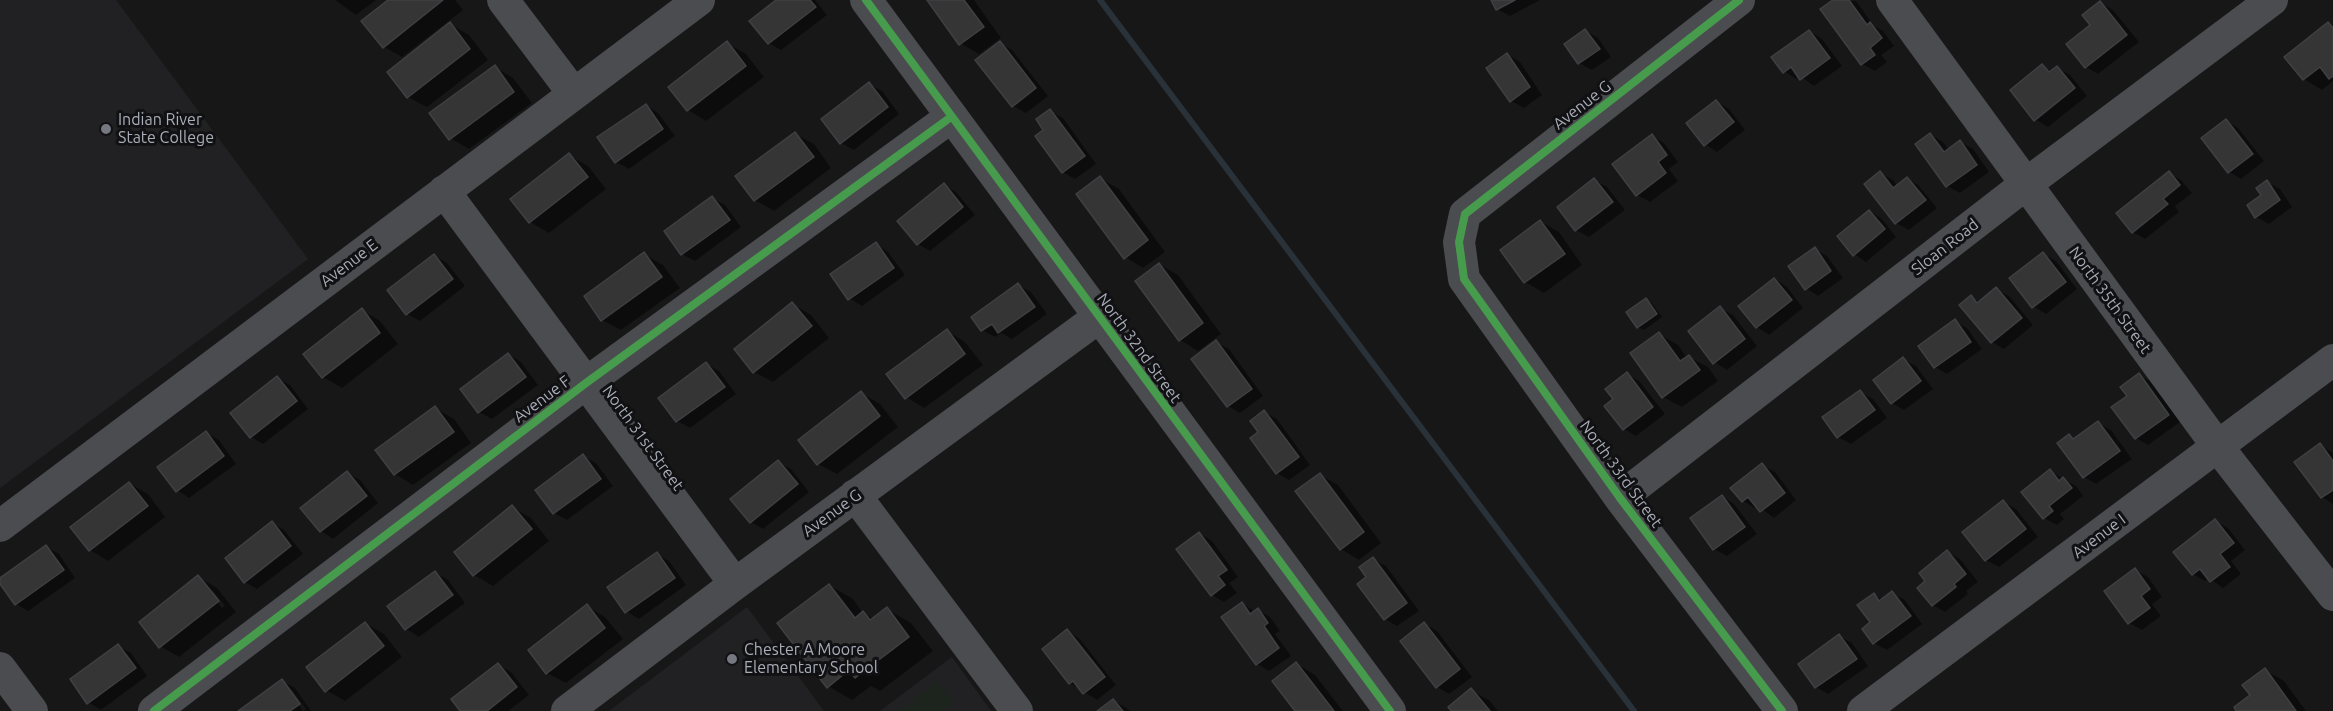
<!DOCTYPE html>
<style>
body{margin:0}
canvas{display:block;background:#171717}
</style>
<canvas width="2333" height="711"></canvas>
<script>
const ctx = document.querySelector('canvas').getContext('2d');
ctx.lineJoin = 'round';
function fill(path, color) { ctx.fillStyle = color; ctx.fill(path, 'evenodd'); }
const poly = rows => new Path2D(rows.map(r => 'M' + r).join(''));
function strokePath(path, color, width, dash) { ctx.strokeStyle = color; ctx.lineWidth = width; ctx.lineCap = dash ? 'butt' : 'round'; ctx.setLineDash(dash || []); ctx.stroke(path); }
function write(font, color, halo, rows, align = 'center') {
  ctx.font = font + ' Ubuntu,sans-serif'; ctx.lineWidth = 6; ctx.setLineDash([]); ctx.textBaseline = 'middle'; ctx.strokeStyle = halo; ctx.fillStyle = color; for (const [text, x, y, turn = 0] of rows) {
    ctx.save(); ctx.translate(x, y); ctx.rotate((+turn || 0) * Math.PI / 180); ctx.textAlign = isNaN(turn) ? turn : align; if (halo) ctx.strokeText(text, 0, 0); ctx.fillText(text, 0, 0); ctx.restore();
  }
}
fill(poly([
 [0,0,116,0,308,259,0,488],
 [747,607,824,711,609,711],
 [952,657,991,711,880,711]
]), '#212123');
fill(poly([
 [938,681,954,703,944,711,897,711]
]), '#1d241e');
fill(poly([
 [335,0,376,0,356,15],
 [391,0,455,0,463,10,402,57,384,47],
 [778,0,815,0,827,15,781,50,769,43],
 [928,0,974,0,1001,38,979,54,960,43],
 [1493,0,1540,0,1510,16,1497,9],
 [1835,0,1856,1,1874,26,1883,31,1894,46,1881,55,1887,62,1875,71,1862,64],
 [2101,3,2113,10,2139,42,2098,74,2086,67],
 [450,24,469,35,488,60,427,107,408,97],
 [2328,24,2333,27,2333,81,2322,90,2304,79],
 [1585,30,1598,38,1611,57,1592,70,1579,63],
 [1809,31,1822,39,1842,66,1814,86,1800,76,1796,79,1784,71],
 [727,43,746,54,764,77,706,121,688,110],
 [1000,43,1012,50,1048,96,1026,113,1013,106],
 [1508,55,1520,62,1542,95,1524,108,1511,101],
 [2043,66,2052,72,2057,68,2070,75,2087,96,2048,127,2035,119],
 [495,67,513,78,532,103,469,149,450,138],
 [869,84,882,91,899,114,854,150,841,143],
 [1716,101,1729,109,1745,130,1717,152,1705,144],
 [646,105,658,113,675,136,629,169,616,162],
 [1050,111,1063,118,1096,164,1075,179,1063,172,1046,130],
 [2226,121,2238,128,2264,161,2241,179,2229,172],
 [795,134,814,144,831,168,774,211,755,200],
 [1930,134,1943,142,1949,150,1960,142,1973,149,1989,172,1960,193,1947,186],
 [1652,136,1664,143,1678,162,1669,169,1678,181,1650,202,1637,195],
 [569,155,588,166,606,189,549,233,530,222],
 [1880,173,1893,180,1897,186,1907,178,1919,186,1937,208,1909,230,1896,223,1866,185],
 [2169,173,2181,180,2192,193,2175,206,2179,212,2145,239,2133,232],
 [1100,178,1119,189,1165,252,1143,268,1125,257],
 [1594,180,1607,187,1625,210,1589,237,1576,230,1559,207],
 [2267,182,2280,189,2292,207,2269,224,2256,217],
 [944,185,956,192,975,215,930,251,918,244],
 [712,198,725,205,741,227,695,261,682,254],
 [1870,211,1882,219,1896,237,1866,262,1854,254],
 [1540,221,1559,232,1582,265,1544,293,1525,282],
 [876,244,888,252,905,275,862,306,849,298],
 [1815,249,1827,256,1843,278,1818,296,1806,288],
 [644,254,663,265,680,288,621,330,602,320],
 [2043,254,2056,261,2077,289,2046,314,2033,306],
 [435,256,447,263,465,286,420,321,407,314],
 [1159,264,1178,275,1221,334,1198,351,1180,340],
 [1775,279,1787,287,1803,308,1769,335,1757,327],
 [1018,285,1031,292,1047,314,1012,339,1001,333,995,337,982,330],
 [1996,289,2009,296,2033,325,2004,349,1992,342,1971,297,1980,302],
 [1646,300,1652,303,1662,317,1644,330,1638,327],
 [792,304,811,315,829,338,773,382,754,372],
 [1720,308,1733,315,1757,346,1727,370,1714,362],
 [362,310,380,321,398,344,342,388,323,377],
 [1955,321,1967,328,1982,349,1947,374,1935,367],
 [947,331,965,342,983,365,924,408,906,397],
 [1659,334,1678,345,1687,358,1689,357,1708,367,1718,381,1682,407,1663,397],
 [1216,342,1229,349,1263,396,1240,413,1228,406],
 [508,354,521,362,538,385,492,419,479,412],
 [1903,359,1916,366,1933,389,1904,410,1892,403],
 [707,364,719,371,736,394,690,428,677,421],
 [1627,374,1639,381,1665,414,1636,436,1624,429,1615,399],
 [2139,375,2152,382,2180,422,2148,445,2136,438,2129,396],
 [277,378,290,385,308,409,263,444,251,437],
 [1860,392,1873,399,1887,418,1851,444,1838,437],
 [861,393,880,404,898,427,837,474,818,464],
 [435,408,454,419,471,443,413,485,395,474],
 [1264,412,1277,419,1310,465,1289,480,1277,473,1260,433],
 [2098,423,2111,430,2132,459,2096,484,2084,477,2070,436,2076,439],
 [206,433,219,440,236,464,189,498,177,490],
 [2320,445,2333,453,2333,504,2322,497],
 [583,456,596,463,613,486,567,520,554,513],
 [778,462,791,469,809,492,763,529,751,522],
 [1762,465,1775,472,1796,500,1774,518,1758,506,1755,508,1743,501],
 [2050,471,2076,486,2083,496,2060,514,2064,519,2057,525,2044,518,2023,492],
 [347,473,360,480,378,503,333,539,321,531],
 [1320,475,1338,485,1381,543,1359,560,1341,549],
 [129,483,148,494,165,517,108,561,90,550],
 [1722,496,1734,504,1757,534,1727,556,1714,549],
 [2003,502,2016,509,2038,537,1999,567,1986,560,1965,533],
 [512,507,531,518,549,541,493,586,474,575],
 [2215,521,2228,528,2245,550,2231,561,2241,574,2223,588,2209,578,2205,581,2193,574],
 [272,523,284,530,303,554,257,589,245,582],
 [1199,533,1212,541,1238,577,1229,583,1237,593,1224,602,1212,595],
 [46,547,59,554,75,578,28,611,16,604,0,580],
 [1947,552,1960,559,1978,582,1966,591,1968,594,1945,612,1933,605,1927,582],
 [657,554,669,561,686,585,639,619,626,611],
 [1373,559,1386,566,1419,611,1397,626,1385,619,1368,578],
 [2135,570,2148,577,2162,597,2152,604,2161,616,2142,630,2129,623],
 [435,572,448,580,465,603,419,637,406,629,389,606],
 [198,577,217,588,236,612,179,657,160,646],
 [208,590,212,590,225,606,222,608],
 [829,585,853,599,863,613,874,619,887,609,911,623,933,651,880,691,871,686,852,700,828,686],
 [1892,593,1905,600,1922,624,1887,650,1874,643,1872,623,1874,594,1883,600],
 [1242,603,1255,612,1258,610,1270,617,1280,631,1275,634,1291,656,1269,671,1257,664],
 [587,606,605,617,623,639,566,683,547,673],
 [365,623,384,634,402,657,345,701,326,690],
 [1425,624,1437,631,1472,677,1449,694,1437,687],
 [1068,631,1080,639,1116,685,1097,700,1070,683,1044,649],
 [1839,636,1852,643,1868,666,1828,694,1816,687],
 [118,646,131,653,147,676,101,710,88,702],
 [1297,664,1315,675,1343,711,1297,711],
 [498,665,511,672,529,695,508,711,462,711],
 [2265,670,2284,681,2306,711,2238,711,2252,696],
 [282,681,295,688,311,711,240,711],
 [288,689,291,689,306,709,303,711],
 [1471,690,1490,701,1498,711,1453,711],
 [1113,700,1131,711,1099,711]
]), '#0007');
strokePath(poly([
 [1100,0,1634,711]
]), '#2a3239', 6);
const building = poly([
 [388,0,443,0,383,48,361,21,388,0],
 [776,0,810,0,816,7,768,44,749,21,776,0],
 [927,0,964,0,984,27,959,45,927,0],
 [1491,0,1515,0,1496,10,1491,0],
 [1833,0,1849,0,1867,25,1870,22,1882,38,1870,48,1875,55,1861,65,1820,9,1833,0],
 [2100,1,2127,35,2085,68,2066,44,2090,25,2082,15,2100,1],
 [450,22,470,49,407,98,387,72,450,22],
 [2328,22,2333,28,2333,76,2329,79,2320,67,2303,80,2284,57,2328,22],
 [1585,29,1600,49,1578,64,1564,44,1585,29],
 [1809,30,1830,58,1800,80,1791,67,1783,73,1771,57,1809,30],
 [727,41,746,66,687,111,668,87,727,41],
 [1000,41,1036,88,1012,107,975,60,1000,41],
 [1507,53,1530,87,1510,102,1486,68,1507,53],
 [2042,64,2049,72,2057,66,2075,88,2034,121,2010,90,2042,64],
 [495,65,514,92,449,140,429,113,495,65],
 [869,82,888,107,840,144,821,119,869,82],
 [1716,100,1734,122,1704,146,1686,123,1716,100],
 [646,104,663,129,615,163,597,137,646,104],
 [1050,109,1085,156,1062,173,1035,136,1043,130,1036,119,1050,109],
 [2226,119,2253,154,2228,173,2201,138,2226,119],
 [795,132,814,157,754,201,735,176,795,132],
 [1930,133,1944,152,1960,140,1977,165,1946,187,1915,144,1930,133],
 [1652,134,1667,155,1658,162,1666,173,1636,196,1612,164,1652,134],
 [569,153,588,177,529,223,510,199,569,153],
 [1880,171,1893,188,1907,177,1926,200,1895,224,1864,184,1880,171],
 [2169,171,2180,185,2163,199,2168,204,2132,233,2116,213,2169,171],
 [1100,176,1148,240,1124,259,1076,194,1100,176],
 [1594,178,1613,202,1575,231,1557,207,1594,178],
 [2267,180,2280,200,2255,218,2247,205,2261,195,2256,188,2267,180],
 [944,183,963,207,917,245,897,221,944,183],
 [712,196,730,220,681,255,664,231,712,196],
 [1869,210,1885,229,1853,256,1837,236,1869,210],
 [1540,220,1565,254,1524,283,1500,250,1540,220],
 [876,242,894,268,848,300,830,274,876,242],
 [1815,247,1831,271,1805,290,1788,266,1815,247],
 [644,252,662,277,601,321,584,296,644,252],
 [2043,252,2066,282,2032,308,2009,278,2043,252],
 [434,254,453,279,406,315,387,290,434,254],
 [1159,263,1203,323,1179,341,1135,281,1159,263],
 [1774,278,1792,300,1756,328,1738,306,1774,278],
 [1018,283,1035,307,998,333,992,324,981,331,971,317,1018,283],
 [1996,287,2022,318,1991,343,1959,305,1971,295,1977,303,1996,287],
 [1646,298,1657,314,1637,328,1626,312,1646,298],
 [792,302,812,326,753,373,734,349,792,302],
 [1720,306,1745,339,1713,364,1688,331,1720,306],
 [362,308,380,333,322,378,303,354,362,308],
 [1955,319,1971,342,1934,368,1918,346,1955,319],
 [947,329,965,354,905,399,886,374,947,329],
 [1659,332,1680,361,1689,355,1700,370,1662,398,1630,353,1659,332],
 [1216,340,1252,389,1227,407,1191,359,1216,340],
 [508,353,526,377,478,413,460,389,508,353],
 [1903,357,1921,381,1891,404,1873,380,1903,357],
 [706,362,725,387,676,422,658,398,706,362],
 [1627,372,1653,407,1623,430,1604,406,1613,399,1605,389,1627,372],
 [2139,373,2169,415,2135,439,2111,407,2127,396,2120,387,2139,373],
 [277,376,297,401,250,438,230,413,277,376],
 [1860,390,1875,410,1837,438,1822,417,1860,390],
 [861,391,880,416,817,465,798,440,861,391],
 [435,406,454,432,394,475,375,450,435,406],
 [1264,410,1299,457,1276,474,1250,438,1258,432,1250,421,1264,410],
 [2098,421,2120,451,2083,478,2057,443,2069,434,2073,439,2098,421],
 [206,431,224,456,176,492,157,467,206,431],
 [2320,443,2333,461,2333,490,2321,498,2294,462,2320,443],
 [583,454,601,479,553,514,535,490,583,454],
 [778,460,798,484,750,523,730,499,778,460],
 [1762,463,1785,493,1760,512,1748,497,1742,502,1730,488,1762,463],
 [2050,469,2059,481,2063,477,2072,488,2049,506,2053,511,2043,519,2021,492,2050,469],
 [347,471,367,496,320,532,300,508,347,471],
 [1320,473,1364,532,1340,550,1295,491,1320,473],
 [129,482,148,506,89,551,70,527,129,482],
 [1722,495,1745,527,1713,550,1690,518,1722,495],
 [2003,500,2026,529,1985,561,1962,532,2003,500],
 [512,505,532,529,473,576,454,552,512,505],
 [2215,519,2234,543,2220,554,2230,567,2210,582,2200,569,2192,575,2173,552,2215,519],
 [272,521,291,546,244,583,225,558,272,521],
 [1199,532,1227,570,1218,576,1225,585,1211,596,1176,549,1199,532],
 [46,545,64,570,15,605,0,584,0,578,46,545],
 [1947,550,1966,574,1954,584,1956,587,1932,606,1917,588,1925,581,1919,573,1947,550],
 [657,552,675,578,625,613,607,587,657,552],
 [1373,557,1407,603,1384,620,1357,584,1366,577,1359,567,1373,557],
 [2135,568,2150,589,2141,596,2150,608,2128,624,2104,591,2135,568],
 [435,571,453,595,405,630,387,606,435,571],
 [198,575,219,601,159,648,139,622,198,575],
 [829,584,855,618,863,611,870,620,887,607,909,637,855,678,849,670,827,688,777,623,829,584],
 [1892,591,1911,616,1873,644,1862,629,1870,622,1857,605,1874,593,1879,601,1892,591],
 [1242,602,1250,614,1258,608,1268,623,1264,626,1279,648,1256,665,1221,617,1242,602],
 [587,604,605,628,546,674,528,650,587,604],
 [365,622,384,646,325,692,306,667,365,622],
 [1424,622,1460,669,1436,688,1400,641,1424,622],
 [1067,629,1105,677,1083,694,1073,681,1069,684,1042,649,1067,629],
 [1839,634,1857,659,1815,688,1798,664,1839,634],
 [118,644,136,668,87,704,70,679,118,644],
 [1296,662,1334,711,1295,711,1272,681,1296,662],
 [498,663,517,687,487,711,460,711,451,699,498,663],
 [2265,668,2296,711,2236,711,2234,707,2250,695,2242,685,2265,668],
 [282,679,300,704,290,711,238,711,282,679],
 [1471,688,1490,711,1451,711,1448,707,1471,688],
 [1113,699,1123,711,1097,711,1113,699]
]);
fill(building, '#353536');
strokePath(building, '#3f4043', 1.5);
strokePath(poly([
 [503,0,574,94],
 [866,0,1390,711],
 [1739,0,1465,214,1459,242,1464,279,1620,498,1782,711],
 [1892,0,2218,447,2333,595],
 [444,191,735,584],
 [855,495,1017,711],
 [1620,498,2026,184,2272,0],
 [0,526,699,0],
 [0,668,32,711],
 [154,711,586,383,951,117],
 [567,711,735,584,1099,317],
 [1863,711,2333,360]
]), '#4b4c50', 32);
strokePath(poly([
 [866,0,1390,711],
 [1739,0,1465,214,1459,242,1464,279,1620,498,1782,711],
 [154,711,586,383,951,117]
]), '#469c4c', 8);
for (const [x, y, r, color] of [
 [106,129,6,"#757880"],
 [732,659,6,"#757880"]
]) { const dot = new Path2D(); dot.arc(x, y, r, 0, 2 * Math.PI); ctx.fillStyle = color; ctx.fill(dot); strokePath(dot, '#111113', 2); }
write('16px', '#a8adb8', '#111113', [
 ["Avenue G",1582,105,-38],
 ["Sloan Road",1945,247,-38],
 ["Avenue E",349,263,-37],
 ["North 35th Street",2110,300,54],
 ["North 32nd Street",1139,348,54],
 ["Avenue F",542,399,-37],
 ["North 31st Street",643,438,54],
 ["North 33rd Street",1621,474,54],
 ["Avenue G",832,513,-36],
 ["Avenue I",2099,536,-37]
]);
write('16px', '#a8adb8', '#111113', [
 ["Indian River",118,120],
 ["State College",118,138],
 ["Chester A Moore",744,650],
 ["Elementary School",744,668]
], 'left');
</script>
